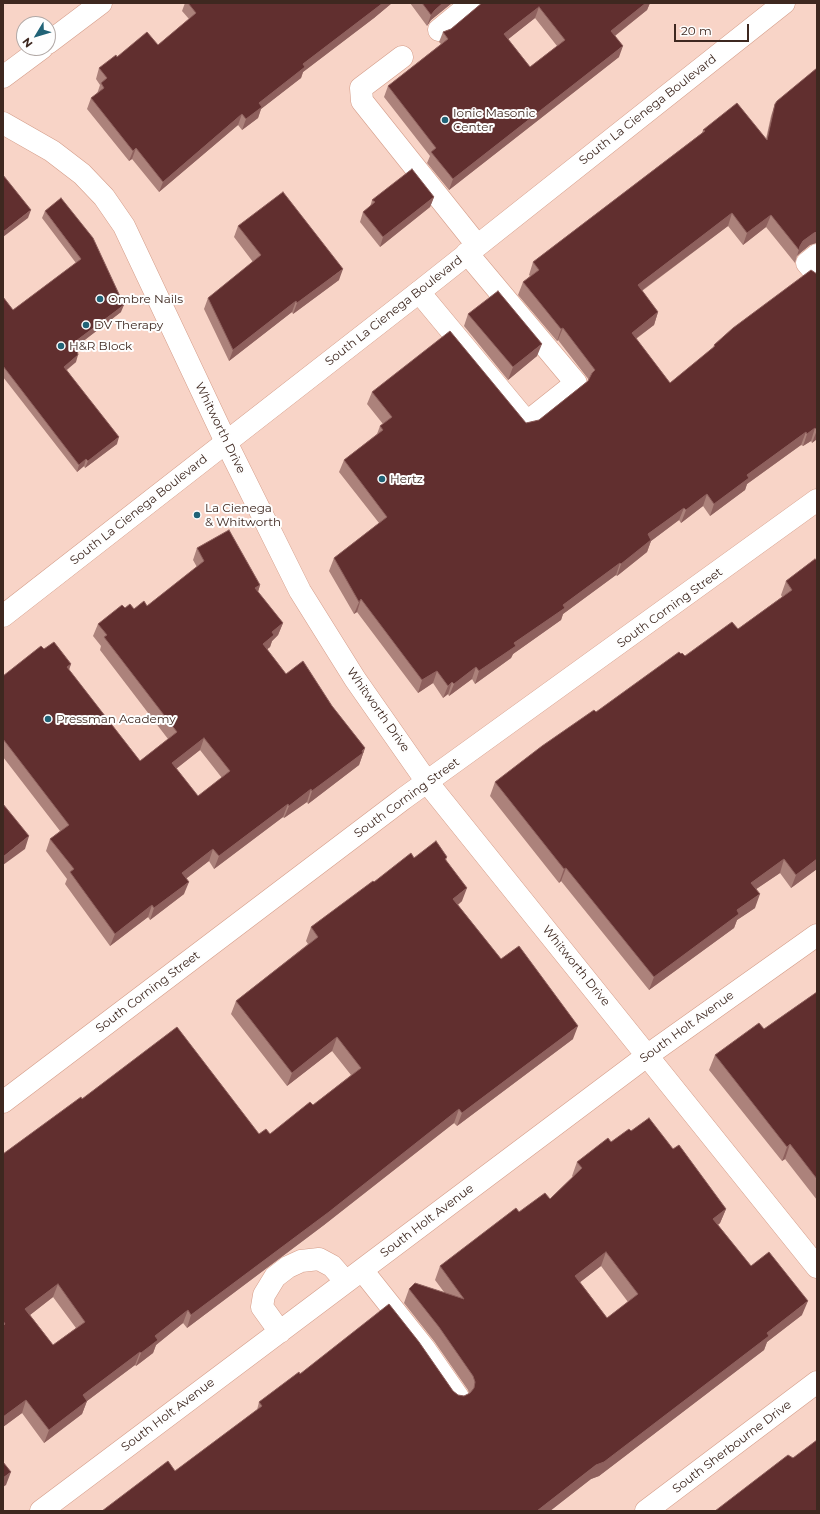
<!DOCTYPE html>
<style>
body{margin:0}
#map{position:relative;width:820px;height:1514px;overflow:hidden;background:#f8d4c7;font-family:Montserrat,sans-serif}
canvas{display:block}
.frame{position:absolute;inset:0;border:4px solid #3e2820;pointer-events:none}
.north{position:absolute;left:16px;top:16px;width:40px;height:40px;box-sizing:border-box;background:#fefefe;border:1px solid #b1a8a5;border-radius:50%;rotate:232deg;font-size:11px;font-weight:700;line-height:16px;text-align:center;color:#3e2820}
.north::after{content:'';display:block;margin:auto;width:14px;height:18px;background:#216377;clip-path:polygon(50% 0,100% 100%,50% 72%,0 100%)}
.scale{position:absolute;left:674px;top:24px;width:75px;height:18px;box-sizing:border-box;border:2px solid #3e2820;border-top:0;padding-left:5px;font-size:12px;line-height:14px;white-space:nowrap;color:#3e2820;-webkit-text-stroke:3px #fefefe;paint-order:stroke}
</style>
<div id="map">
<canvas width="820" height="1514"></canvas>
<div class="frame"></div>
<div class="north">N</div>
<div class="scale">20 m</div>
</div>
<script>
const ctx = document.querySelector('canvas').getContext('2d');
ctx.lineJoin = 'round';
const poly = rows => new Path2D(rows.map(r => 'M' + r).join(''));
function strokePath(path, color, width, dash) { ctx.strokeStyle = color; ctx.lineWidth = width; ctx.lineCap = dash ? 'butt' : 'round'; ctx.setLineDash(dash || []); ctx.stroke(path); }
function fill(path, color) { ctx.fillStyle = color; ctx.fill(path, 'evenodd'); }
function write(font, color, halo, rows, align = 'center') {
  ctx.font = font + ' Montserrat,sans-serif'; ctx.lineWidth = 4; ctx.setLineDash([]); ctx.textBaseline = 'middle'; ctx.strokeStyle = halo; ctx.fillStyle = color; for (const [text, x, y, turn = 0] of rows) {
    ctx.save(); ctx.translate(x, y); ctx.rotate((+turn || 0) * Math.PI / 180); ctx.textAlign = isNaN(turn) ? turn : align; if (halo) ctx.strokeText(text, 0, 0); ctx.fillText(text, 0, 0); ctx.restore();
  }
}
const minor = poly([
 [439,30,472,3],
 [48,43,101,3],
 [402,57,361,88,362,101,477,245],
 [3,77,42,48],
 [3,123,52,151,82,174,104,197,124,226,226,442,300,591,355,679,427,782,817,1267],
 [817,255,807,263,817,275],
 [419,292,527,422,576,383,467,253],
 [3,1102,403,799,817,500],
 [362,1270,424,1348,458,1397],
 [280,1332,262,1307,264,1295,275,1277,288,1267,301,1261,319,1259,332,1266,346,1282],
 [41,1511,648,1055,817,935],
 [646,1511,817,1382]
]);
const major = poly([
 [3,616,419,292,784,3]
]);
strokePath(minor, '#d49c88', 23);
strokePath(major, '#d49c88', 23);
strokePath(minor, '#fff', 22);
strokePath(major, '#fff', 22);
fill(poly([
 [185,3,392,3,374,18,303,72,301,78,261,109,258,118,242,130,238,125,159,192,132,159,129,161,87,109,91,98,97,94,100,85,96,79,99,68,117,57,158,45,189,19,182,11],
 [410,3,452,3,431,20,427,26],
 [482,3,650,3,647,10,615,36,619,57,449,190,427,163,430,156,384,97,388,86,441,44,439,42,443,32,451,29],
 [535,18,557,46,530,67,508,39],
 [817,68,817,243,816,243,810,245,799,254,797,256,795,263,766,227,743,245,728,226,642,291,658,312,654,325,636,339,670,383,713,348,714,345,817,274,817,439,812,443,811,441,803,446,801,445,747,484,745,490,710,516,703,506,681,523,679,520,651,541,647,552,617,576,616,575,563,614,561,620,513,654,511,658,475,684,472,679,449,696,448,694,443,698,433,683,418,693,357,612,354,614,329,571,334,558,379,523,339,472,344,460,377,434,380,426,383,424,367,404,372,392,526,423,539,420,589,380,558,340,557,341,518,295,523,282,530,276,529,275,533,262,702,133,703,130,766,139,771,116,775,104],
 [434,197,430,207,380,247,360,222,363,212,370,207,372,200],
 [45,211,121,312,77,346,76,362,67,370,117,444,85,468,84,466,77,472,3,377,3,297,13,310,76,263,42,218],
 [238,226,339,280,293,314,292,312,229,361,204,309,208,298,253,262,234,237],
 [468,314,537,356,508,380,464,326],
 [197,548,260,585,258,592,283,623,278,635,272,641,270,647,267,649,286,674,332,706,365,748,359,765,308,804,307,802,284,818,283,817,214,869,209,861,186,878,184,894,150,920,148,917,110,946,65,884,67,879,46,851,50,839,60,831,3,757,3,676,44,649,71,664,69,670,140,761,168,739,100,650,101,646,93,636,98,624,125,608,134,609,147,606,197,567,193,560],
 [200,750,222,778,198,796,176,769],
 [815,559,817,869,791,888,780,873,756,889,755,908,737,920,734,928,649,990,561,881,559,883,490,796,495,782,681,654,685,656,738,629,782,597,781,595,786,581],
 [447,857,446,861,462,901,458,905,501,959,573,1039,457,1126,454,1123,324,1225,187,1328,183,1323,156,1345,153,1353,136,1366,135,1365,87,1401,82,1414,44,1443,22,1413,3,1427,3,1154,82,1099,259,1134,270,1134,313,1105,351,1075,332,1051,287,1086,231,1014,236,1001,308,944,306,941,311,927,374,882,414,858],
 [53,1297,76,1328,53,1345,30,1315],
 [817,992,817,1200,785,1159,782,1161,709,1070,715,1055,764,1029],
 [631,1131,673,1149,726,1209,720,1223,718,1225,751,1266,802,1315,767,1342,764,1350,599,1476,591,1479,550,1511,102,1511,175,1471,257,1410,259,1402,300,1374,453,1391,458,1395,464,1396,469,1394,468,1390,434,1341,404,1303,409,1289,444,1292,435,1280,440,1266,519,1212,550,1199,573,1177,572,1176,577,1162],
 [601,1266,628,1302,607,1318,580,1282]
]), '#ac827b');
fill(poly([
 [383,3,392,3,374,18,303,72,301,78,261,109,258,118,242,130,246,119,259,103,303,64],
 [443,3,452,3,431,20,427,26,431,15,435,10],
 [646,3,650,3,647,10,607,42,611,31],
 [539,7,535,18,501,45,504,34],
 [623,46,619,57,449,190,453,179],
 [242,114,238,125,159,192,163,182],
 [136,148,132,159,129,161,133,151],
 [434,197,430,207,380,247,383,237],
 [31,210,28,218,3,237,3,232],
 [732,213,728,226,633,297,638,285],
 [771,215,766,227,743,245,747,233],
 [817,232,817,243,816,243,810,245,799,254,797,256,800,246,803,241,814,233],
 [343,269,339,280,293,314,297,303],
 [296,301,292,312,229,361,233,350],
 [124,305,121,312,73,349,76,341],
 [658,312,654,325,627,345,632,333],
 [563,328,558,340,557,341,561,329],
 [542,344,537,356,508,380,513,367],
 [78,355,76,362,61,374,64,367],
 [815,428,811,441,803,446,807,434],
 [817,430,817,439,812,443],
 [806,432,801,445,747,484,745,490,710,516,714,504,747,475],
 [119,437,117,444,85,468,88,461],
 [86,459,84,466,77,472,79,465],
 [707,494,703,506,681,523,686,510],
 [684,508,679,520,651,541,647,552,617,576,621,564,648,534],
 [620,563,616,575,563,614,561,620,513,654,511,658,475,684,479,671,563,605],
 [260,585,256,598,255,588],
 [361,599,357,612,354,614,359,602],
 [283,623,278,635,272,641,270,647,259,656,263,644,272,632],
 [71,664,66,677,67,667],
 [476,667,472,679,449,696,454,684],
 [437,671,433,683,418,693,422,680],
 [452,682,448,694,443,698,448,686],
 [204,738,200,750,168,775,172,763],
 [365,748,359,765,308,804,312,791],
 [311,789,307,802,284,818,289,806],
 [288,804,283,817,214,869,219,856],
 [29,836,25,849,3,865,3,857],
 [213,849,209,861,178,885,182,873],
 [784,859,780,873,746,896,751,883],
 [817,859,817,869,791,888,796,875],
 [566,868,561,881,559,883,564,869],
 [189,882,184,894,150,920,154,908],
 [467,888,462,901,449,912,453,899],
 [760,894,755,908,737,920,734,928,649,990,654,977,737,910],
 [152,905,148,917,110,946,115,934],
 [578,1026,573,1039,457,1126,462,1113],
 [337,1037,332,1051,287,1086,292,1073],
 [459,1109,454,1123,324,1225,187,1328,191,1315],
 [790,1144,785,1159,782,1161,787,1147],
 [726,1209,720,1223,708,1233,713,1219],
 [606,1252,601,1266,570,1290,575,1276],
 [58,1284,53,1297,21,1322,25,1309],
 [808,1301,802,1315,767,1342,764,1350,599,1476,591,1479,550,1511,537,1511],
 [188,1310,183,1323,156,1345,153,1353,136,1366,141,1353,155,1336],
 [140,1352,135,1365,87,1401,82,1414,44,1443,49,1430,83,1395],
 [26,1400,22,1413,3,1427,3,1417],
 [11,1472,6,1485,3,1487,3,1478]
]), '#8e605d');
const building = poly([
 [188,3,383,3,303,64,305,67,259,103,262,107,246,119,242,114,163,182,136,148,133,151,91,98,104,88,101,83,107,78,99,68,116,55,117,57,147,32,158,45,196,13,188,3],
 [422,3,443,3,435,10,431,15,422,3],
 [482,3,646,3,611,31,623,46,453,179,431,152,436,148,388,86,448,39,443,32,451,29,482,3],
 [539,7,565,40,530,67,504,34,539,7],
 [817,68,817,232,814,233,803,241,800,246,799,250,771,215,747,233,732,213,638,285,658,312,632,333,670,383,715,346,714,345,733,328,811,270,817,274,817,430,815,428,807,434,806,432,747,475,749,478,714,504,707,494,686,510,684,508,648,534,651,540,621,564,620,563,563,605,565,608,514,643,516,646,479,671,476,667,454,684,452,682,448,686,437,671,422,680,361,599,359,602,334,558,387,517,344,460,383,430,380,426,392,417,372,392,450,331,526,423,539,420,588,381,592,373,595,370,563,328,561,329,523,282,539,270,533,262,705,131,703,130,737,103,767,140,775,104,777,101,817,68],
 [412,169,434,197,383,237,363,212,375,202,372,200,412,169],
 [3,175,31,210,3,232,3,175],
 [283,192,343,269,297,303,296,301,233,350,208,298,261,255,238,226,283,192],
 [61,198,93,238,124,305,76,341,78,355,64,367,119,437,88,461,86,459,79,465,3,366,3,297,13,310,81,259,45,211,61,198],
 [498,291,542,344,513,367,468,314,498,291],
 [229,530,260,585,255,588,283,623,272,632,274,635,263,644,286,674,303,661,332,706,365,748,362,751,363,753,312,791,311,789,289,806,288,804,219,856,213,849,182,873,189,882,154,908,152,905,115,934,70,872,74,869,50,839,69,825,3,739,3,676,41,646,44,649,54,642,71,664,67,667,140,761,177,732,104,637,107,635,98,624,122,605,125,608,130,604,134,609,144,601,147,606,204,561,197,548,229,530],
 [204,738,230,771,198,796,172,763,204,738],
 [815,559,817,561,817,859,796,875,784,859,751,883,760,894,737,910,739,914,654,977,566,868,564,869,495,782,542,746,594,710,596,712,679,652,681,654,682,653,685,656,732,622,738,629,792,590,786,581,815,559],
 [3,804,29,836,3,857,3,804],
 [436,841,447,857,445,859,467,888,453,899,501,959,519,946,578,1026,462,1113,459,1109,329,1212,191,1315,188,1310,155,1336,158,1340,141,1353,140,1352,83,1395,87,1401,49,1430,26,1400,3,1417,3,1326,5,1324,3,1321,3,1154,81,1097,82,1099,177,1027,259,1134,266,1129,270,1134,310,1102,313,1105,361,1068,337,1037,292,1073,236,1001,318,937,311,927,373,881,374,882,411,853,414,858,436,841],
 [58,1284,85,1322,53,1345,25,1309,58,1284],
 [817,992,817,1179,790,1144,787,1147,715,1055,759,1023,764,1029,817,992],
 [649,1118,673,1149,679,1145,726,1209,713,1219,751,1266,769,1252,808,1301,767,1333,769,1336,604,1462,596,1465,537,1511,102,1511,168,1461,175,1471,262,1406,259,1402,299,1372,300,1374,389,1304,419,1342,453,1391,458,1395,464,1396,470,1393,474,1388,475,1382,473,1376,439,1327,409,1289,415,1283,464,1299,440,1266,516,1208,519,1212,545,1193,550,1199,582,1168,577,1162,608,1138,611,1142,629,1129,631,1131,649,1118],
 [606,1252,638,1294,607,1318,575,1276,606,1252],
 [817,1440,817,1511,715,1511,788,1455,793,1458,817,1440],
 [3,1462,11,1472,3,1478,3,1462]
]);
fill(building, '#612f2f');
strokePath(building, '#8e605d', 1);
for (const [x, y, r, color] of [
 [445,120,4,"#216377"],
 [100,299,4,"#216377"],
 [86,325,4,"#216377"],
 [61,346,4,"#216377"],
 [382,479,4,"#216377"],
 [197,515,4,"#216377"],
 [48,719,4,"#216377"]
]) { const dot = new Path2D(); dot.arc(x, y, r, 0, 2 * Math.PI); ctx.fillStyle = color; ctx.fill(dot); strokePath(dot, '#fefefe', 1.5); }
write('12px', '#3e2820', '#fefefe', [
 ["South La Cienega Boulevard",648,110,-38],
 ["South La Cienega Boulevard",394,311,-38],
 ["Whitworth Drive",220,428,64],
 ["South La Cienega Boulevard",139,510,-38],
 ["South Corning Street",670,608,-36],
 ["Whitworth Drive",378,710,55],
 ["South Corning Street",407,798,-36],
 ["Whitworth Drive",576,966,51],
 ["South Corning Street",148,992,-37],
 ["South Holt Avenue",687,1027,-36],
 ["South Holt Avenue",427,1221,-37],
 ["South Holt Avenue",168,1415,-37],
 ["South Sherbourne Drive",732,1447,-37]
]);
write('12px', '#3e2820', '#fefefe', [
 ["Ionic Masonic",453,113],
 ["Center",453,127],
 ["Ombre Nails",108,299],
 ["DV Therapy",94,325],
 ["H&R Block",69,346],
 ["Hertz",390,479],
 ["La Cienega",205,508],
 ["& Whitworth",205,522],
 ["Pressman Academy",56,719]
], 'left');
</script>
